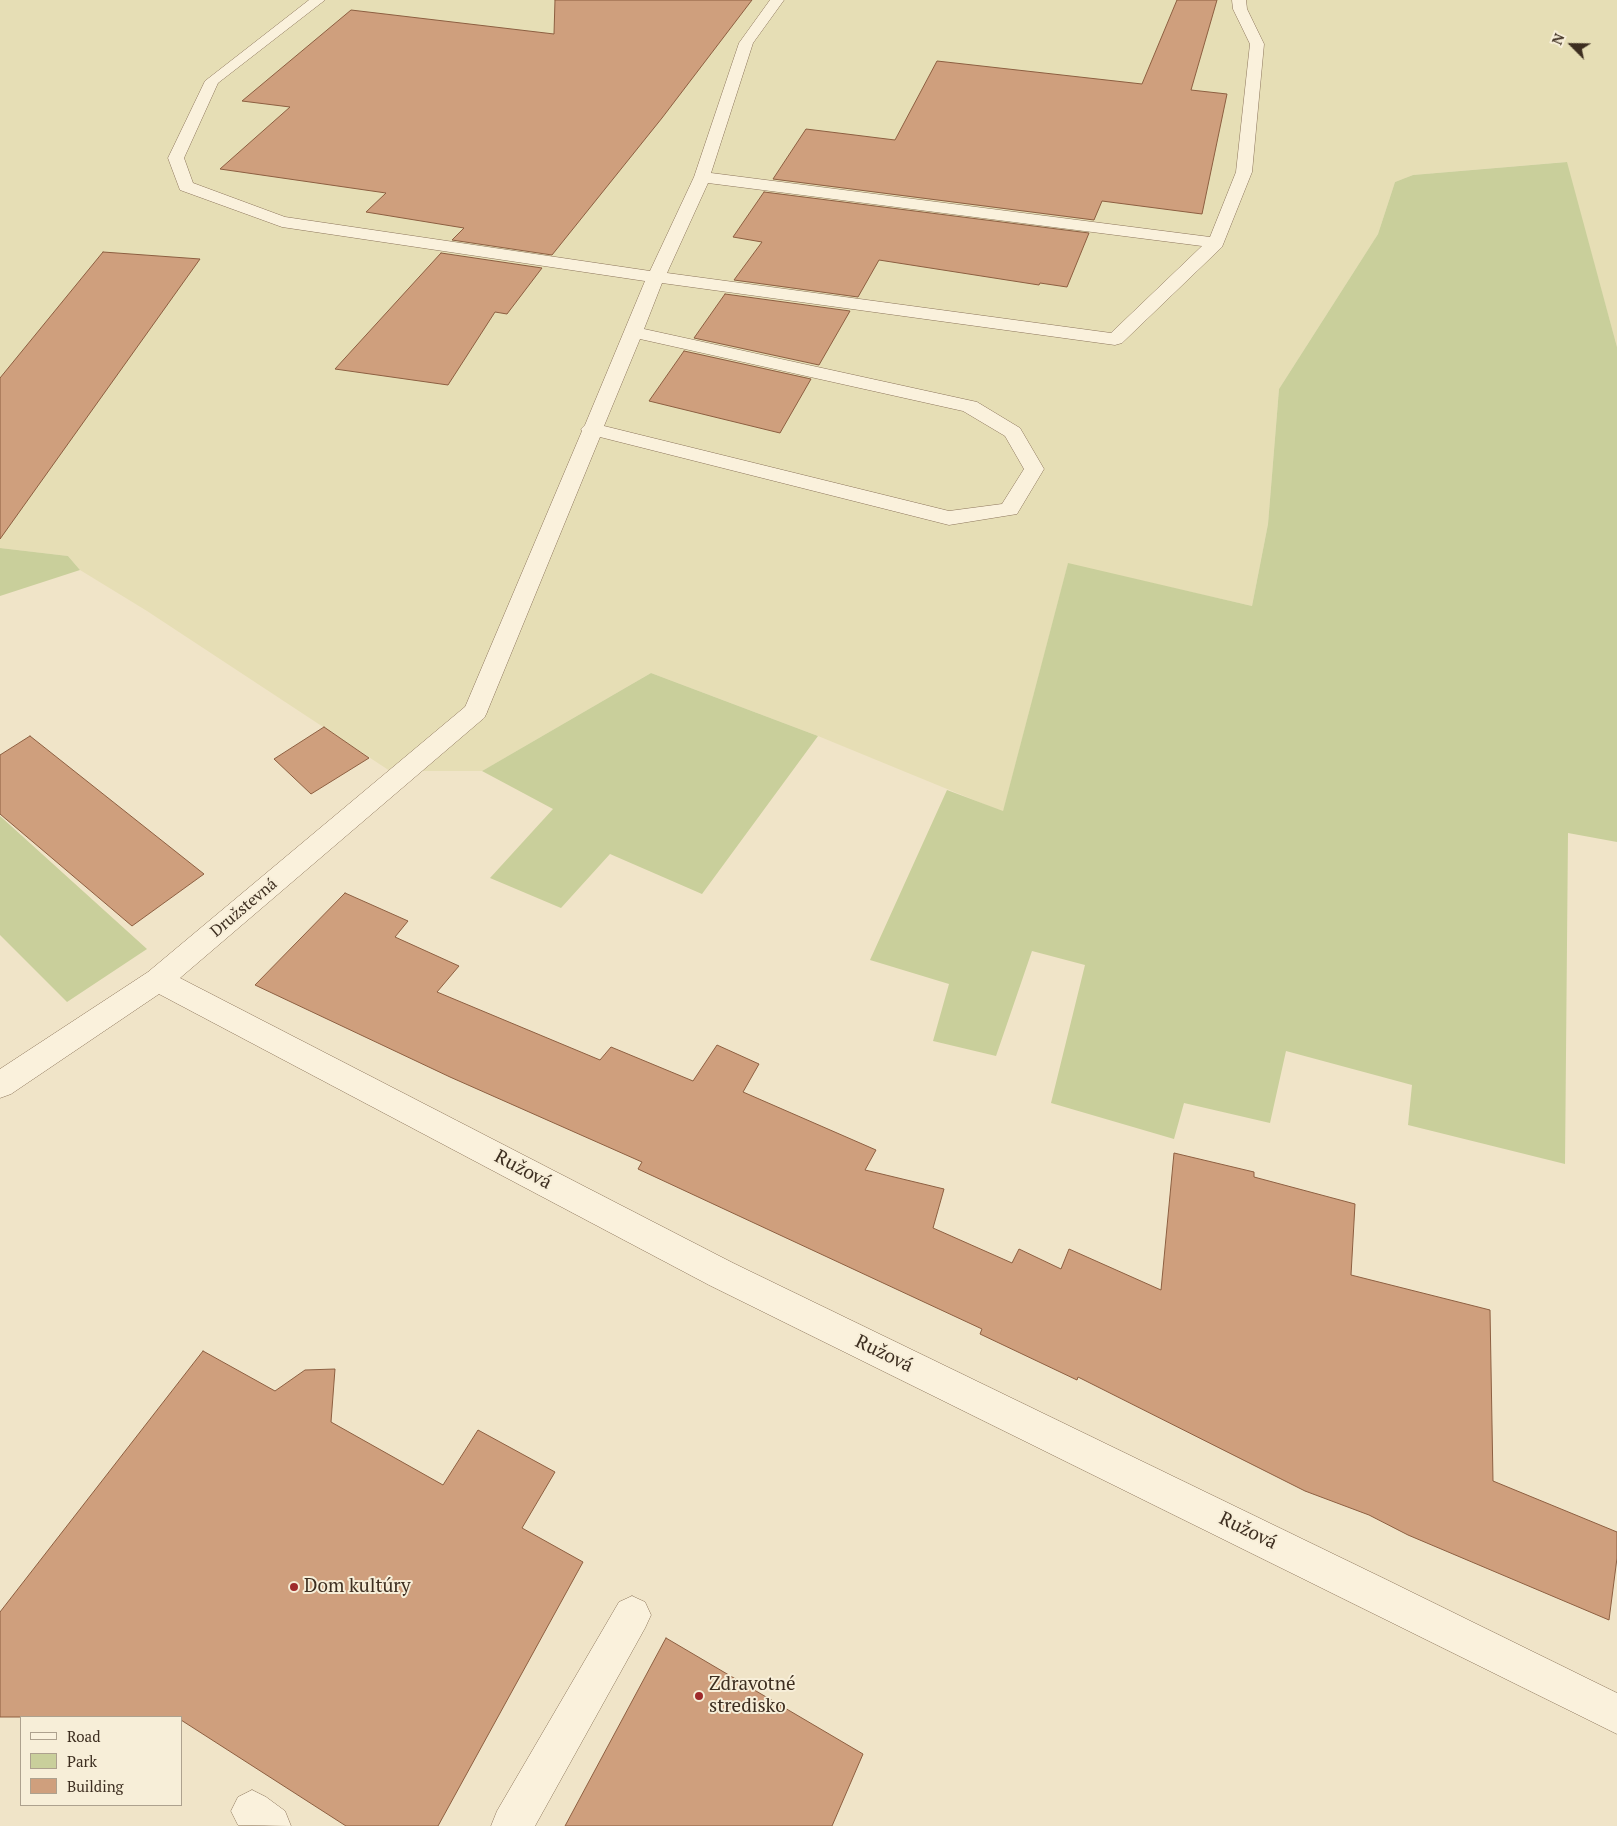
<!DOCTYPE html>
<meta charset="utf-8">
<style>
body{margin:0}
#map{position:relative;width:1617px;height:1826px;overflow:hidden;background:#f0e4c8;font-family:"PT Serif",serif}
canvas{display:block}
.legend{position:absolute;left:20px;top:1716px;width:162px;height:90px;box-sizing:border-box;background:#f7eed8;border:1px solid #ada18e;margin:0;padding:6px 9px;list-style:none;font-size:15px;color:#3d2e20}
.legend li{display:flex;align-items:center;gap:10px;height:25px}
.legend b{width:25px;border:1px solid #ada18e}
.north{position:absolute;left:1547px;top:20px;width:50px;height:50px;-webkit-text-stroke:4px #f7eed8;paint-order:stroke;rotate:293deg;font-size:14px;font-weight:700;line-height:20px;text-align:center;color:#3d2e20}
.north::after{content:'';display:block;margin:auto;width:18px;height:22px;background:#3d2e20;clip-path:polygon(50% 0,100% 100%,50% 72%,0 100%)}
</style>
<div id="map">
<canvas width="1617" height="1826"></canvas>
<ul class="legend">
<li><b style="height:6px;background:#faf1dc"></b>Road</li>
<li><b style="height:14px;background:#c9cf9b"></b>Park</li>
<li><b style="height:14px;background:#cf9f7d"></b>Building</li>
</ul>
<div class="north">N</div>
</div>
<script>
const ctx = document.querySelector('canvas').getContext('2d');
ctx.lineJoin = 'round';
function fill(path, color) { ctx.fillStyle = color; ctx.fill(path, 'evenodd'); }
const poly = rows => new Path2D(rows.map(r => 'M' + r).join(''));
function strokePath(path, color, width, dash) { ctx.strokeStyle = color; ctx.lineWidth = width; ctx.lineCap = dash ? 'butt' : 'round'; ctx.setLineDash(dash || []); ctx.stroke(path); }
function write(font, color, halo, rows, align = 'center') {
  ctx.font = font + ' "PT Serif",serif'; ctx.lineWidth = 4; ctx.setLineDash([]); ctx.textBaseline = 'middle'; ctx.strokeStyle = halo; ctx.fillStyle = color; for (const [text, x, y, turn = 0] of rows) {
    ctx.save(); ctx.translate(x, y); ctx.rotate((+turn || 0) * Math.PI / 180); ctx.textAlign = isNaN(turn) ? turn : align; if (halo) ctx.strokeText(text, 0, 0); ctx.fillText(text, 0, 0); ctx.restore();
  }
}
fill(poly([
 [0,0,1617,0,1617,347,1566,162,1413,175,1395,182,1378,234,1279,389,1268,524,1252,606,1068,564,1003,812,818,736,651,673,482,771,390,771,147,611,80,570,68,556,0,548]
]), '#e6deb5');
fill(poly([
 [1567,162,1617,347,1617,842,1568,833,1565,1164,1408,1125,1412,1085,1286,1051,1270,1123,1184,1103,1174,1139,1051,1103,1085,965,1032,951,996,1056,933,1041,949,984,870,960,947,790,1003,811,1068,563,1252,606,1268,524,1279,389,1378,234,1395,182,1413,175],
 [0,548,68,556,80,570,0,596],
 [651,673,818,736,702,894,610,854,561,908,490,878,553,809,482,771],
 [0,816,147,949,67,1002,0,935]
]), '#c9cf9b');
const building = poly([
 [555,0,752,0,662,118,552,255,452,240,464,228,366,212,386,193,220,169,290,107,242,101,351,10,554,34,555,0],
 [1177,0,1217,0,1191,90,1227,94,1202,214,1102,201,1094,220,773,179,806,129,895,140,937,61,1142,84,1177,0],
 [764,192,1089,233,1067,287,1040,283,1039,285,879,260,858,297,734,280,762,242,733,237,764,192],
 [103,252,200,259,0,539,0,378,103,252],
 [441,253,542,268,507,314,495,312,448,385,335,369,441,253],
 [725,294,850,311,819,365,694,338,725,294],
 [684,351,811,379,780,433,649,401,684,351],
 [324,727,369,758,311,794,274,759,324,727],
 [30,736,204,874,132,926,0,814,0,755,30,736],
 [345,893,408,921,395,937,459,966,437,992,600,1060,611,1047,693,1081,717,1045,759,1064,743,1092,876,1150,865,1170,944,1189,933,1228,1012,1263,1019,1249,1061,1269,1069,1249,1161,1290,1174,1153,1254,1172,1254,1177,1355,1204,1351,1275,1490,1310,1493,1481,1617,1532,1617,1558,1609,1620,1408,1535,1369,1515,1305,1491,1078,1377,1077,1380,980,1334,982,1329,638,1169,642,1162,450,1077,255,985,345,893],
 [203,1351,275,1391,305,1370,335,1369,331,1422,443,1485,478,1430,555,1472,522,1528,583,1562,438,1826,346,1826,181,1720,181,1717,0,1717,0,1612,203,1351],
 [666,1638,863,1754,832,1826,565,1826,666,1638]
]);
fill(building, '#cf9f7d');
strokePath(building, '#8d5f41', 1);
const service = poly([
 [309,0,325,0,218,83,184,158,193,183,285,217,650,271,694,177,739,43,770,0,784,0,753,43,711,173,1210,237,1236,172,1250,44,1233,9,1232,0,1246,0,1247,9,1264,44,1252,172,1222,247,1122,343,1115,345,662,283,644,329,977,402,1020,428,1044,469,1017,514,949,525,600,437,487,712,484,718,475,721,466,718,463,712,582,431,581,429,585,425,645,281,282,227,180,190,168,158,205,81,309,0],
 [708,183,1202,246,1111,333,667,273,708,183],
 [640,339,963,411,1005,436,1024,469,1002,504,949,511,604,426,640,339],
 [632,1596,645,1602,651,1615,645,1628,535,1826,491,1826,497,1811,619,1602,632,1596],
 [252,1790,266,1797,285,1811,291,1826,238,1825,231,1811,238,1797,252,1790]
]);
const minor = poly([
 [475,703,484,706,487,712,484,718,180,978,733,1263,1385,1579,1617,1693,1617,1734,709,1285,159,994,11,1094,0,1098,0,1069,148,972,466,706,475,703]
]);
strokePath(service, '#8d765c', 1);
strokePath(minor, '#8d765c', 1);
fill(service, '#faf1dc');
fill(minor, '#faf1dc');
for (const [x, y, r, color] of [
 [294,1587,5,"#9e2a2b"],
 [699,1696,5,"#9e2a2b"]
]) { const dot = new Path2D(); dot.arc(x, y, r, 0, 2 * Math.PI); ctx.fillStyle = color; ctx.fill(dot); strokePath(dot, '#f7eed8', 2); }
write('16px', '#3d2e20', '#f7eed8', [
 ["Družstevná",244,908,-40]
]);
write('19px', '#3d2e20', '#f7eed8', [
 ["Ružová",523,1170,28],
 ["Ružová",884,1354,26],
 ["Ružová",1248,1531,26]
]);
write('19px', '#3d2e20', '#f7eed8', [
 ["Dom kultúry",304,1587],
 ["Zdravotné",709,1685],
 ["stredisko",709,1707]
], 'left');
</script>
